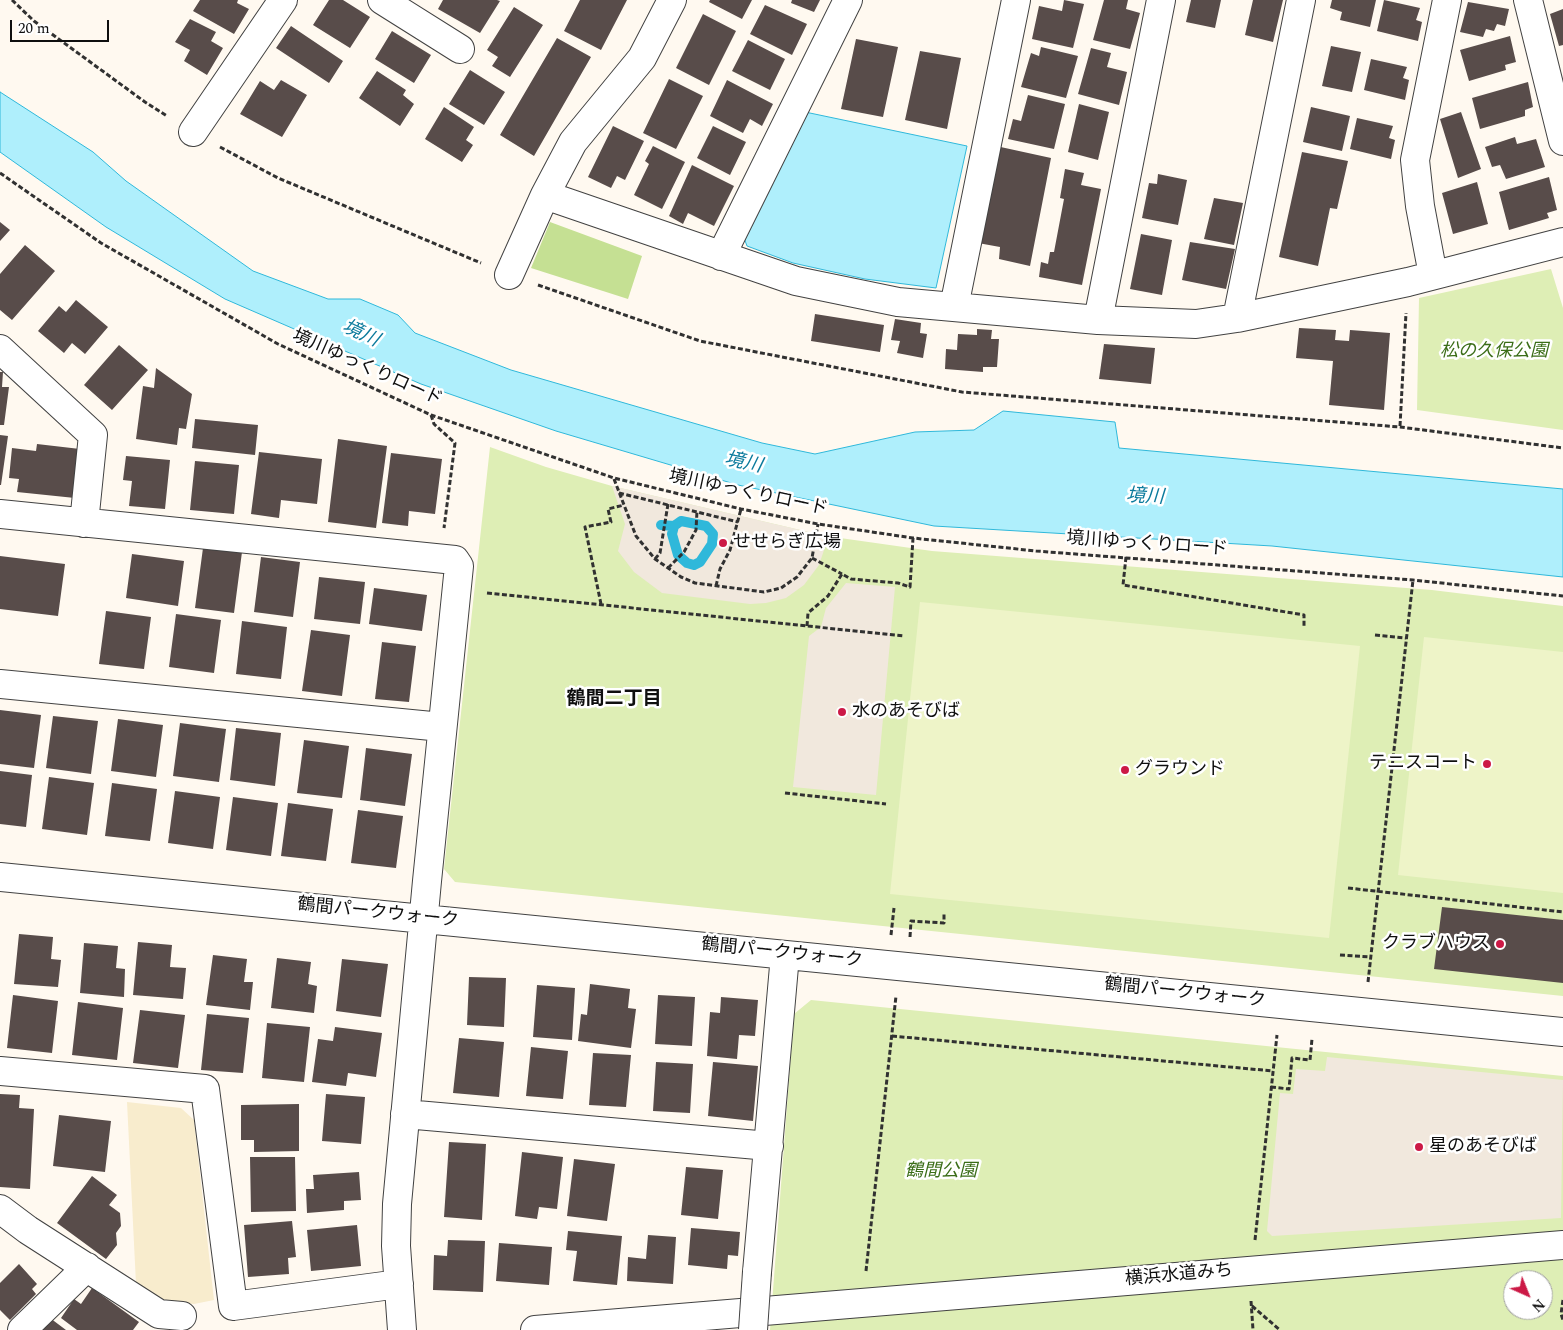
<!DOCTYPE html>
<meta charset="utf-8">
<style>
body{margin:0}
#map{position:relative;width:1563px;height:1330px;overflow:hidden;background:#fff9f0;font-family:Spectral,serif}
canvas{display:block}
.north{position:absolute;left:1503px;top:1270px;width:50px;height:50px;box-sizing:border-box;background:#fff;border:1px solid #9f9f9f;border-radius:50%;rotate:136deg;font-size:14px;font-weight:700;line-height:20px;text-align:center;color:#0f0f0f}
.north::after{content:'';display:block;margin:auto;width:18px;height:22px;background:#cc1946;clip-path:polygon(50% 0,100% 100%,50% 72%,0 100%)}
.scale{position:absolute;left:10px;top:20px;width:99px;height:22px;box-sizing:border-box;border:2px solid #0f0f0f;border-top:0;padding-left:6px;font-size:15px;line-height:18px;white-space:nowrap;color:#0f0f0f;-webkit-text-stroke:4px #fff;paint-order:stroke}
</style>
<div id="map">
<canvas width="1563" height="1330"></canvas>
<div class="north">N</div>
<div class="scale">20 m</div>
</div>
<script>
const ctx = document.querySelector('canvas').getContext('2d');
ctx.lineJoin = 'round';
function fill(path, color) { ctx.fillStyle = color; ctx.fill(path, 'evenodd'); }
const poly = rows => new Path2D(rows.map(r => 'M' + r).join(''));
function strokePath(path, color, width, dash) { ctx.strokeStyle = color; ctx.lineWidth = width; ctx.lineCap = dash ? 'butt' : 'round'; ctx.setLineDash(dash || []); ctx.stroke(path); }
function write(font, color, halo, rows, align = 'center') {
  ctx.font = font + ' Spectral,"Noto Sans JP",serif'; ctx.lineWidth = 5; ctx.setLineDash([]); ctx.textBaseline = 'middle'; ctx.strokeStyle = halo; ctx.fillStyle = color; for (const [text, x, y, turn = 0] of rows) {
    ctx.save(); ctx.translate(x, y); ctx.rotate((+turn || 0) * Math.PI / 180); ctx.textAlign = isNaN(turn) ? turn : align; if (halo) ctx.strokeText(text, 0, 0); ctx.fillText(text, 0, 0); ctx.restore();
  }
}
fill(poly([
 [127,1102,181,1108,194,1120,214,1300,194,1304,162,1301,136,1284]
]), '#f8eccd');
fill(poly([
 [1551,269,1563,308,1563,430,1417,410,1419,298],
 [490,447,546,467,612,486,826,536,932,551,1432,590,1563,606,1563,996,455,882,444,869],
 [811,1000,1563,1076,1563,1330,770,1330,794,1014],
 [1513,1280,1543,1280,1543,1310,1513,1310]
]), '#deeeb5');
fill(poly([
 [550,222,642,256,628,299,531,268]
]), '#c5e093');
fill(poly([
 [920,602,1360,646,1329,938,890,894],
 [1424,637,1563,652,1563,893,1398,875]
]), '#eef4c8');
fill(poly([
 [612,486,826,536,824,550,819,565,804,585,786,598,766,603,750,604,662,593,634,572,618,551,625,524],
 [846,583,895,587,876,795,793,787,809,636,821,627,826,608],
 [1327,1057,1563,1080,1561,1218,1272,1236,1267,1231,1280,1093,1293,1094,1296,1069,1325,1071]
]), '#f1e8dd');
const water = poly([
 [0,92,93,152,126,181,253,271,328,299,360,299,398,315,415,333,511,370,762,443,815,454,915,432,974,430,1003,411,1115,422,1119,448,1563,489,1563,577,1272,546,934,526,738,485,556,431,421,384,225,299,106,227,0,152,0,92],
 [805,112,967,146,936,288,865,279,793,263,747,246,743,235,805,112]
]);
fill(water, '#afeffc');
strokePath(water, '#2fb8da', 1);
strokePath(poly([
 [661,525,674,526,681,521,706,526,713,534,712,544,700,562,694,565,687,563,678,555,672,534,674,526]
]), '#2fb8da', 10);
fill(poly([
 [200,0,238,0,237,3,249,9,234,34,193,11],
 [329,0,343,0,370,17,350,48,313,25],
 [443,0,497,0,500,1,480,33,438,9],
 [580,0,627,0,601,50,564,31],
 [710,0,752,0,742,19,709,2],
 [792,0,820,0,814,12,791,3],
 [1064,0,1084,4,1073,48,1032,39,1039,6,1062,11],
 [1104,0,1128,0,1126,9,1140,13,1130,49,1093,40],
 [1191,0,1221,0,1215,28,1186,22],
 [1253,0,1283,0,1273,42,1245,35],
 [1332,0,1376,0,1370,27,1340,20,1342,12,1330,8],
 [1384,0,1420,8,1416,20,1422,22,1418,41,1377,31],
 [1468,2,1509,9,1505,26,1497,24,1494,31,1486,29,1483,37,1460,32],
 [765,5,807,24,792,55,750,34],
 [514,7,543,25,510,77,492,66,498,57,487,50],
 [1563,9,1563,45,1559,46,1550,14],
 [703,14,736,31,709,85,676,68],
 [190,19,216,32,211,41,223,48,207,75,184,61,190,50,175,42],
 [291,26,343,61,329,83,276,48],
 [392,31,431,55,414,83,375,59],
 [1510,36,1516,62,1505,65,1506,70,1469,81,1460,50],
 [557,38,591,57,534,156,500,135],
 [856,39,898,47,883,117,841,109],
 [748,40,785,59,770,90,732,71],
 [1331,46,1361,52,1352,92,1322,86],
 [1041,47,1078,56,1066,98,1021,87,1031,53,1039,56],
 [1091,48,1111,53,1107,67,1127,72,1119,105,1078,94],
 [920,51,961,58,947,129,905,120],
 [1371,59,1407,67,1403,78,1409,80,1405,100,1364,90],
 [470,70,505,92,484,125,449,104],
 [377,71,406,90,403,95,414,104,400,126,359,98],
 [669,79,703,96,676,149,643,133],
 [281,80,307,95,282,137,240,114,260,81,274,90],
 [727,80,773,104,762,126,750,119,743,133,710,116],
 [1528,82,1533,107,1525,110,1525,116,1480,129,1472,98],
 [1028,95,1065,104,1054,149,1008,139,1013,119,1021,121],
 [1079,104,1109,112,1098,160,1068,152],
 [444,107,474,127,466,140,473,145,462,162,425,139],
 [1311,107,1350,116,1342,151,1303,142],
 [1461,112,1481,169,1458,178,1440,119],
 [1357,118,1393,126,1389,138,1395,140,1391,159,1350,149],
 [613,126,644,141,625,180,617,176,611,188,588,177],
 [713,126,746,142,730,175,697,158],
 [1515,137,1517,144,1536,139,1545,167,1506,179,1500,165,1492,167,1485,147],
 [653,146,685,162,662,209,634,195,649,164,645,161],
 [996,146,1051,158,1030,266,999,259,1000,247,978,243],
 [1302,152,1348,161,1337,209,1330,208,1318,266,1279,257],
 [692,165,734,186,714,226,688,213,683,224,669,216],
 [1065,169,1084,173,1081,185,1101,189,1082,285,1039,277,1041,262,1048,264,1050,252,1054,252,1064,199,1060,198],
 [1158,174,1187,180,1178,225,1142,218,1149,183,1157,184],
 [1549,177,1557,210,1547,213,1549,218,1509,230,1499,192],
 [1477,182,1488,224,1453,234,1442,193],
 [1214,198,1243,203,1234,245,1204,239],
 [0,222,10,230,0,241],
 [1141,234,1172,240,1162,295,1130,289],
 [1190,242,1235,249,1226,289,1182,280],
 [25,245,55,271,12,320,0,310,0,274],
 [76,300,108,327,85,354,72,343,64,353,38,331,59,306,66,312],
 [815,314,884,325,880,352,811,341],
 [895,319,921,323,920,333,927,334,923,358,897,353,900,341,891,340],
 [1299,328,1336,330,1335,340,1349,341,1350,330,1390,333,1384,410,1329,405,1333,361,1296,358],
 [977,329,992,330,991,339,999,339,997,367,983,367,983,372,945,369,946,349,957,350,958,334,977,335],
 [1104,344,1155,348,1151,384,1099,379],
 [119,345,148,370,112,410,84,385],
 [156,368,192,394,186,429,179,428,177,445,136,439,143,386,154,388],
 [0,372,3,372,2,387,9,387,4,425,0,425],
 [195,419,258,425,255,455,192,448],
 [0,435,8,436,1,485,0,485],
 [338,439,387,446,376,528,328,522],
 [37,444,80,449,75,498,17,492,19,479,9,478,12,448,36,451],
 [259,452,322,459,317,504,281,500,279,518,251,514],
 [391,453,442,459,435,514,409,511,408,526,382,523],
 [126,456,170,460,165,509,129,506,132,481,123,480],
 [195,461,239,465,234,514,190,510],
 [203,548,242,552,234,613,195,608],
 [132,554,184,561,178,606,126,598],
 [0,556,65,564,58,616,0,609],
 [261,557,300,562,293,617,254,612],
 [319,577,365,582,360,624,314,619],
 [374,588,427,595,422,631,369,624],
 [106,611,151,617,144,669,99,664],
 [176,614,221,620,214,673,169,667],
 [242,621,287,627,281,679,236,674],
 [311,630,350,635,342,696,302,691],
 [382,642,416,646,409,702,375,699],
 [0,710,41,715,34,768,0,764],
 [53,716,98,721,91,774,46,768],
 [118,719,163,725,156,777,111,771],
 [180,723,226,729,219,782,173,776],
 [236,728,281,733,275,786,230,780],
 [304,740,349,746,342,798,297,793],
 [366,748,412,754,405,806,360,800],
 [0,771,32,775,26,827,0,824],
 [49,777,94,783,87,835,42,829],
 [112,783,157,789,150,841,105,836],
 [175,791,220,797,213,849,168,843],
 [233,797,278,803,271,856,226,850],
 [288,803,333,809,326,861,281,856],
 [358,810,403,816,396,868,351,863],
 [1442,907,1563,920,1563,983,1434,969],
 [19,934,53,937,51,959,61,960,58,987,14,984],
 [138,942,172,945,170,967,186,968,183,999,133,995],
 [84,943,118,946,116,968,125,969,124,997,80,993],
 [213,955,247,959,244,982,253,982,250,1010,206,1005],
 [277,958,311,962,308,984,317,986,314,1013,271,1008],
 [342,959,388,964,381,1017,336,1011],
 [469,977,506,978,504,1027,467,1025],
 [590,984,630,989,628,1008,636,1009,631,1048,578,1041,581,1014,587,1015],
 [537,985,575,988,572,1040,533,1037],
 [13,995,58,1001,52,1053,7,1048],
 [658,995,695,997,692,1046,655,1044],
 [721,997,758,1000,755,1036,739,1035,737,1059,707,1056,710,1012,720,1013],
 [78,1002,123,1008,117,1060,72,1055],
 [140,1010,185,1015,178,1068,133,1063],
 [207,1014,249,1018,243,1073,201,1070],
 [267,1023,310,1027,304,1082,262,1078],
 [335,1027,382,1033,376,1077,348,1073,346,1086,312,1082,318,1039,333,1041],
 [459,1038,504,1042,499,1097,453,1093],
 [531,1047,568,1051,563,1099,526,1096],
 [593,1053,631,1055,626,1107,589,1105],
 [656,1062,693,1064,690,1113,653,1111],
 [713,1062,758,1066,753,1121,708,1116],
 [0,1094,20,1095,19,1108,34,1109,30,1189,0,1187],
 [326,1094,365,1097,361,1144,322,1141],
 [299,1104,299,1151,254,1152,254,1140,241,1140,241,1105],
 [59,1115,111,1121,105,1172,53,1166],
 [449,1142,486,1144,482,1220,444,1217],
 [522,1152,563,1157,557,1209,539,1207,537,1219,515,1216],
 [250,1157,295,1157,296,1211,251,1212],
 [574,1159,615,1164,607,1221,567,1216],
 [686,1167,723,1170,718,1219,681,1215],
 [359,1172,361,1200,344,1201,344,1210,307,1213,306,1189,314,1189,313,1175],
 [92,1176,117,1195,109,1205,120,1213,121,1226,116,1233,117,1245,106,1259,57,1223],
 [292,1221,296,1257,288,1258,289,1274,248,1277,244,1225],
 [357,1225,361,1266,311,1271,307,1230],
 [691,1228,740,1232,738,1256,728,1255,727,1269,688,1265],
 [568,1231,622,1236,617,1285,573,1281,577,1251,566,1250],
 [648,1235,676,1237,673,1284,627,1281,628,1257,646,1259],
 [448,1240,485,1241,483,1292,433,1290,434,1255,447,1256],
 [499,1243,552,1247,549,1285,496,1281],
 [19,1264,37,1284,32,1289,36,1294,10,1320,0,1310,0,1283],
 [92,1288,139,1322,133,1330,77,1330,61,1318,74,1299,81,1304],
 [50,1318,66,1330,41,1330]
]), '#584c4a');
const minor = poly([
 [382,0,460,49],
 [1528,0,1563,141],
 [193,132,283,0],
 [545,195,796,281,898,302,1098,320,1196,324,1237,318,1408,282,1563,242],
 [721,256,848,0],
 [509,275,545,195,573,142,642,58,672,0],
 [1433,275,1420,206,1415,160,1447,0],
 [954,307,1016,0],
 [1237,318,1301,0],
 [1098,320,1161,0],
 [0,349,93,435,84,523],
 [0,514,455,560,459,566,427,881,397,1204,396,1246,402,1330],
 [0,684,442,727],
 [0,877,1563,1032],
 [0,1071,205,1089,233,1306,399,1284],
 [405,1114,769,1146],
 [0,1209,28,1230,159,1314,182,1316],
 [757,1272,785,955],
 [22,1330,87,1267],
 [535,1330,1563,1245]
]);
strokePath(minor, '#424242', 30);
strokePath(poly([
 [12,0,34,21,145,102,167,116],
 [220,147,278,178,481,263],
 [0,173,101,243,278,344,431,415,614,478,741,509,818,524,913,538,1036,551,1413,580,1563,596],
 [538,285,700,341,962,392,1400,427,1563,448],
 [431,415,434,424,455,443,444,528],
 [1400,426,1406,313],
 [614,479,636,536,655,559,681,577,695,583,764,592,781,588,797,577,812,558,818,524],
 [619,493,738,522],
 [1126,557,1123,585,1304,615,1304,628],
 [812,558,842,574],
 [655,559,660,553,668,504],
 [668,568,684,552,696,530,697,511],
 [716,586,720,569,730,550,741,509],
 [487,593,904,636],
 [601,604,585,527,611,522,608,509,624,505],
 [807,626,808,613,828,596,842,574,851,579,898,583,910,587,913,538],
 [1375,635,1406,638],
 [785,793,886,804],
 [1348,888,1563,912],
 [891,935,894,908],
 [910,937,911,921,944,923,944,914],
 [1340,955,1371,957],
 [1368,982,1413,580],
 [892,1036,1273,1071],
 [1271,1087,1289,1089,1292,1058,1310,1060,1312,1039],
 [1255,1240,1277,1035],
 [866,1271,896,996],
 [1563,1300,1561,1314,1563,1320],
 [1251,1301,1253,1330],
 [1252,1306,1280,1330]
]), '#313131', 3, [5, 2.5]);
strokePath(minor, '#fff', 28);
const minorBridge = poly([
 [753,1330,757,1272]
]);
strokePath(minorBridge, '#424242', 30, []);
strokePath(minorBridge, '#fff', 28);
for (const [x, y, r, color] of [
 [723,543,5,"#cc1946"],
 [842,712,5,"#cc1946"],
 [1487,764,5,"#cc1946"],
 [1125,770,5,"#cc1946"],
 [1500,944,5,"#cc1946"],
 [1419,1147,5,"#cc1946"]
]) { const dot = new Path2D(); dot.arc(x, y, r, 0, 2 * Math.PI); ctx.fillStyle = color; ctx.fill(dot); strokePath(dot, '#fff', 2); }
write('italic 18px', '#3b6d18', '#fff', [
 ["松の久保公園",1494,352],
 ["鶴間公園",941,1172]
]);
write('18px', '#0f0f0f', '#fff', [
 ["境川ゆっくりロード",367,369,24],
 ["境川ゆっくりロード",748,494,12],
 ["境川ゆっくりロード",1147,545,4],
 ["鶴間パークウォーク",378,914,6],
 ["鶴間パークウォーク",782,954,6],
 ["鶴間パークウォーク",1185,994,6],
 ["横浜水道みち",1179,1276,-5]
]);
write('18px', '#0f0f0f', '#fff', [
 ["せせらぎ広場",733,543],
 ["水のあそびば",852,712],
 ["テニスコート",1477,764,"right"],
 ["グラウンド",1135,770],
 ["クラブハウス",1490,944,"right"],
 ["星のあそびば",1429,1147]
], 'left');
write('italic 19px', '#0c7b9d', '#fff', [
 ["境川",360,335,25],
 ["境川",743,464,12],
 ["境川",1145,498,3]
]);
write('bold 19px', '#0f0f0f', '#fff', [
 ["鶴間二丁目",614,700]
]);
</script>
